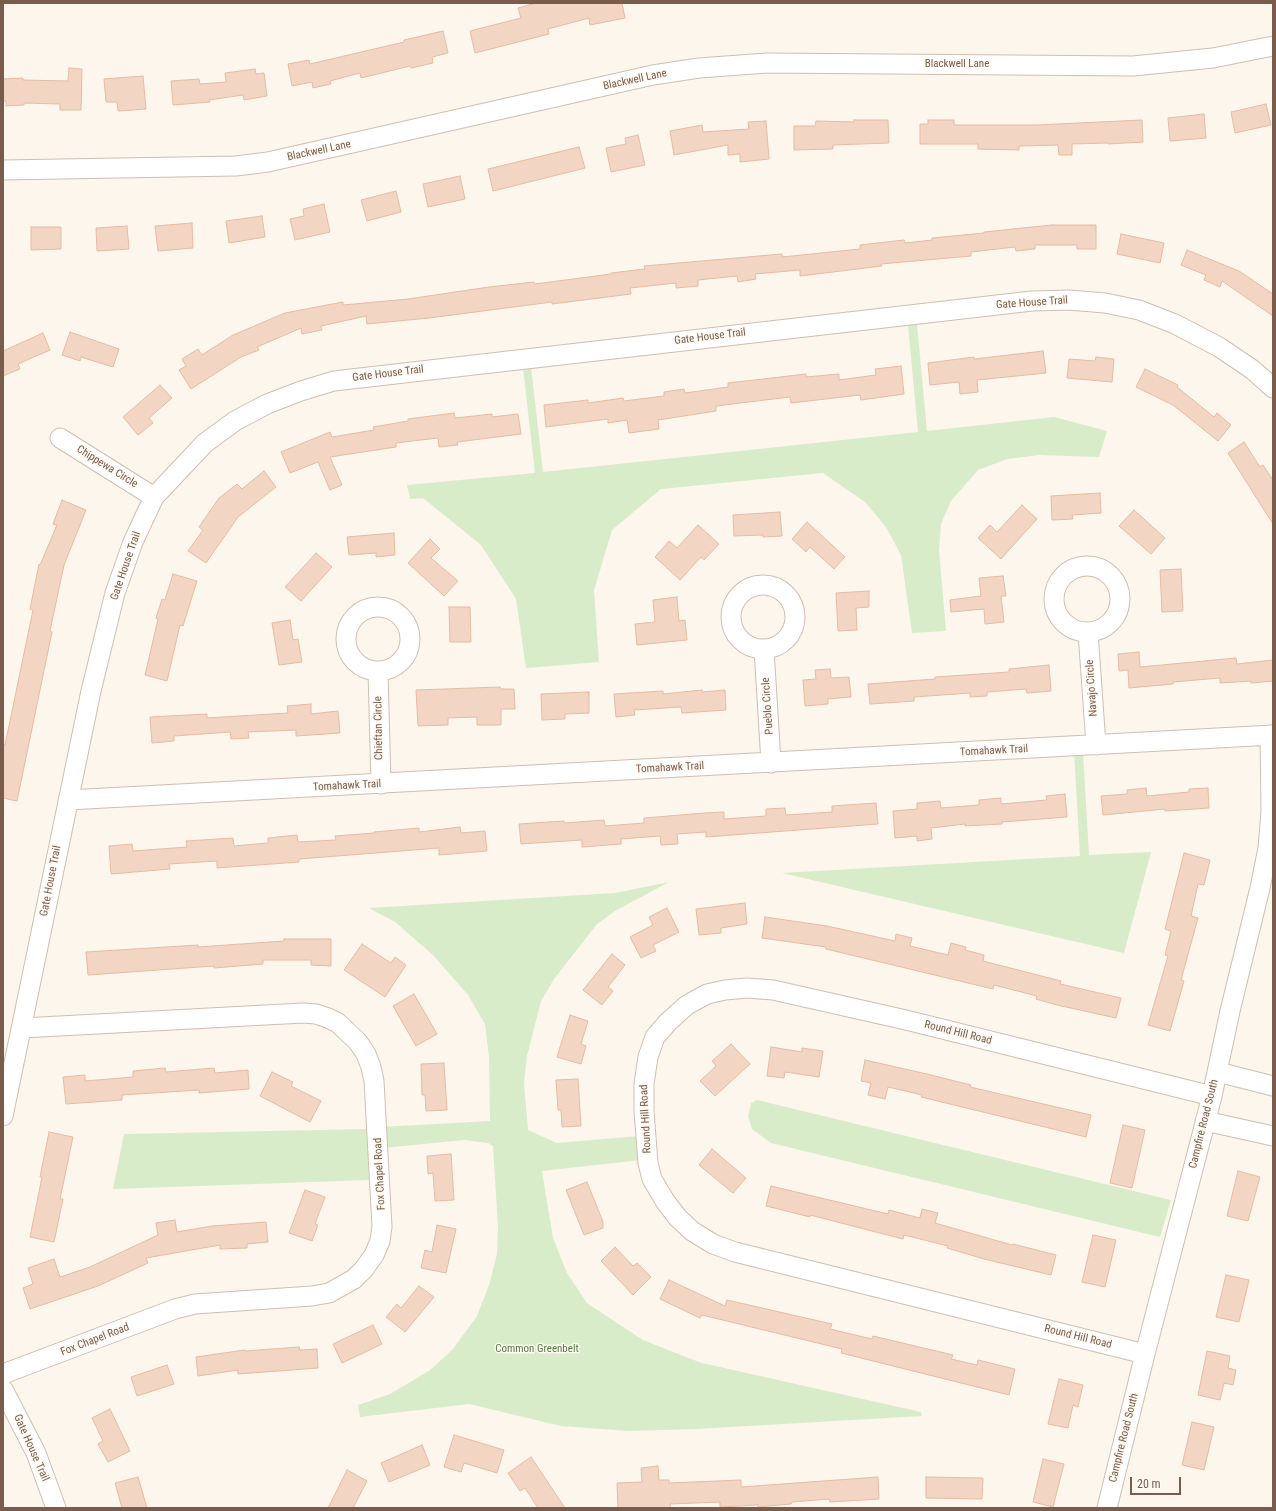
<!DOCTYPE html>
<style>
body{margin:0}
#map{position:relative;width:1276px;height:1511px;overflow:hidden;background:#fdf6ec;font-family:"Roboto Condensed",sans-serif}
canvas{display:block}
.frame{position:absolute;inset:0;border:4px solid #7a5c4d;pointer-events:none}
.scale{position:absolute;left:1130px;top:1477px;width:51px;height:18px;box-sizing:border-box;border:2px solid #7a5c4d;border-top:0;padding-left:5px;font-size:12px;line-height:14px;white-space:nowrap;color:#7a5c4d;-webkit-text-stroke:3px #fffaf3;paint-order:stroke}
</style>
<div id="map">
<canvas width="1276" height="1511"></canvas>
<div class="frame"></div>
<div class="scale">20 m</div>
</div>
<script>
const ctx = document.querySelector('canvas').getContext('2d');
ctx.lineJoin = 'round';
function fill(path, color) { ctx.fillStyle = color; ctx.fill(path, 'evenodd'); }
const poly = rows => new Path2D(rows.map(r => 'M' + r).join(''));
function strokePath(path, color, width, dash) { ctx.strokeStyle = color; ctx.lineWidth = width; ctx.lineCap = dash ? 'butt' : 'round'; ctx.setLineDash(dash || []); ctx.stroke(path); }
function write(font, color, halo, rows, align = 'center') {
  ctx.font = font + ' "Roboto Condensed",sans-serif'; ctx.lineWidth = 3; ctx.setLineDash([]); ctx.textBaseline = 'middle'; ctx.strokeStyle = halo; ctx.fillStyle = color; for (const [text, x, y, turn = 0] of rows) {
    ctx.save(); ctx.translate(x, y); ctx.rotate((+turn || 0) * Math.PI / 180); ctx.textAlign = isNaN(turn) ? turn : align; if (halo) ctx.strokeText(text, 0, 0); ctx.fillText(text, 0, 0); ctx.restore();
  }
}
fill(poly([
 [917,324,927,431,1054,417,1107,431,1099,457,1040,455,1007,459,978,470,951,501,941,524,939,550,946,631,912,633,901,555,886,527,865,502,823,473,661,489,612,530,594,590,599,662,526,668,516,599,481,545,423,498,410,499,407,485,535,473,522,359,530,358,543,472,918,432,908,325],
 [1074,751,1083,751,1089,855,1151,852,1124,953,782,873,1080,856],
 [669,882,615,911,597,924,554,979,541,1001,527,1056,524,1083,528,1130,557,1143,639,1136,641,1160,542,1171,553,1238,567,1273,587,1303,643,1340,673,1352,702,1363,921,1412,922,1416,696,1429,629,1431,561,1426,469,1404,360,1417,358,1405,390,1394,429,1371,453,1349,477,1316,489,1285,497,1254,498,1228,493,1146,488,1143,464,1140,383,1148,381,1127,490,1121,489,1057,485,1024,468,995,433,955,395,922,369,908,615,893],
 [757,1100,1171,1200,1160,1237,771,1143,752,1129,748,1116,751,1103],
 [367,1129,369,1180,113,1189,124,1134]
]), '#d8ecc9');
const building = poly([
 [536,3,622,3,625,18,590,25,589,18,548,29,549,34,475,53,470,31,521,18,518,8,536,3],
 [443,31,448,53,432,57,433,63,411,68,410,66,361,78,360,73,330,81,331,84,313,88,312,82,292,86,288,64,309,60,310,64,404,42,404,40,443,31],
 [69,68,82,69,81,110,60,110,60,104,24,103,24,105,6,106,6,101,3,101,3,79,23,78,23,80,68,81,69,68],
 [255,69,256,74,264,73,267,96,244,100,243,95,209,100,210,102,173,105,171,81,199,79,200,84,226,82,225,73,255,69],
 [143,76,146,109,118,111,117,102,106,102,104,79,143,76],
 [1266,104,1271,125,1235,133,1231,112,1266,104],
 [1204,114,1206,138,1170,141,1168,118,1204,114],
 [854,120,888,120,889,143,833,145,833,149,794,150,794,126,815,126,816,121,854,122,854,120],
 [928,120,954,120,954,125,1037,125,1142,120,1143,142,1108,144,1108,143,1072,144,1072,155,1059,155,1058,145,1019,146,1019,150,978,149,978,144,920,144,920,124,928,124,928,120],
 [766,121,769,159,740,162,740,154,728,155,728,145,674,155,670,131,702,125,703,132,749,129,748,122,766,121],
 [638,135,645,165,611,172,606,148,626,144,625,138,638,135],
 [579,147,585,168,493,191,488,169,579,147],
 [460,176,465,199,428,207,423,184,460,176],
 [396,191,401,212,367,221,361,200,396,191],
 [324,204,330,232,295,240,290,219,304,216,303,209,324,204],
 [262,216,265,237,229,243,226,221,262,216],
 [192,223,193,248,158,251,155,226,192,223],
 [1052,225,1096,225,1096,249,1077,249,1077,245,1035,245,1035,249,1016,251,1015,247,971,252,971,256,881,264,882,266,800,276,800,270,755,274,756,279,738,282,737,276,698,280,698,286,676,288,676,283,630,288,631,294,552,304,552,302,429,318,367,324,366,316,321,326,322,330,302,334,301,328,257,347,259,350,241,357,191,389,179,370,186,366,182,359,198,349,202,355,233,335,285,313,343,302,343,305,408,299,489,287,534,282,535,284,611,274,611,273,645,269,644,266,782,254,782,257,860,249,860,245,904,240,905,243,932,240,932,238,984,233,984,232,1052,225],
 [127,226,129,249,97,251,96,228,127,226],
 [31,227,61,227,61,249,31,250,31,227],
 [1121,234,1164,243,1160,263,1117,254,1121,234],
 [1187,250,1239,271,1273,294,1273,316,1222,281,1220,287,1204,280,1206,275,1181,265,1187,250],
 [70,332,119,349,113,367,81,357,80,361,62,355,70,332],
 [43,333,50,350,18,364,20,369,3,376,3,351,43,333],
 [1043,351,1046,373,977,380,978,392,960,394,959,382,930,385,928,363,974,357,974,359,1043,351],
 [1096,357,1114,359,1112,382,1067,378,1069,359,1095,361,1096,357],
 [901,366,904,394,861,400,860,395,791,403,790,397,716,406,716,411,658,420,659,429,629,433,627,420,608,423,608,419,546,427,544,405,588,400,588,403,623,398,624,401,664,396,664,392,684,389,685,393,728,387,728,383,806,374,806,377,839,374,839,380,876,375,875,369,901,366],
 [1145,369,1178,385,1177,387,1214,417,1217,413,1231,425,1218,441,1173,405,1136,387,1145,369],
 [160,385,172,398,149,418,153,423,138,435,123,417,160,385],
 [454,413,455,418,492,414,492,417,518,414,521,434,457,442,458,445,439,447,438,438,396,443,396,447,330,457,342,485,330,490,318,462,290,473,281,452,330,432,332,437,374,430,373,427,408,421,408,419,454,413],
 [1244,442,1260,467,1263,465,1273,480,1273,524,1228,453,1244,442],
 [264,471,276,487,238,517,206,563,188,551,203,530,199,527,219,498,237,484,242,489,264,471],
 [1100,493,1101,513,1072,515,1073,519,1052,520,1051,496,1100,493],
 [62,500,86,510,64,565,50,631,52,632,17,801,3,798,3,744,5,745,33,610,30,609,39,564,40,565,57,525,53,524,62,500],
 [1022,505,1037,519,1001,559,978,538,990,525,997,532,1022,505],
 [1134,510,1165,538,1151,554,1119,526,1134,510],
 [780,512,782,536,763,537,763,535,734,536,733,515,780,512],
 [807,522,845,557,834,569,810,547,806,552,792,539,807,522],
 [698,525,719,544,704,560,701,557,680,580,655,557,669,541,677,548,698,525],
 [394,533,395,555,376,557,376,553,349,555,347,537,394,533],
 [430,539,440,549,431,558,458,581,444,596,408,563,430,539],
 [316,553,332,567,301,601,285,587,316,553],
 [1181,569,1183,611,1162,612,1160,570,1181,569],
 [173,574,197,581,183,626,180,625,167,681,145,675,158,619,156,618,162,599,165,600,173,574],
 [1003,576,1006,596,1001,596,1004,622,985,624,984,609,951,612,950,600,981,596,979,578,1003,576],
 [869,591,869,607,856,608,857,630,838,631,836,593,869,591],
 [677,597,679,621,685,620,687,640,637,645,635,624,655,622,653,600,677,597],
 [449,607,470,607,471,642,450,642,449,607],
 [290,620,293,640,298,639,302,662,279,665,272,623,290,620],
 [1139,652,1140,667,1236,658,1237,664,1273,660,1273,681,1251,683,1251,681,1220,683,1220,678,1173,682,1173,684,1129,688,1128,670,1119,671,1118,654,1139,652],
 [1049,665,1051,691,1027,693,1026,689,987,692,987,696,970,697,970,693,914,697,914,701,870,704,868,684,935,679,935,677,1009,672,1009,669,1049,665],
 [830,669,831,678,849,677,851,697,828,699,828,704,805,706,803,680,816,679,815,670,830,669],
 [500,687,501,689,514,689,515,709,501,709,501,725,477,725,477,717,448,718,448,725,418,726,416,690,500,687],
 [702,690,702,692,725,690,726,710,682,713,681,707,634,710,635,715,616,717,614,694,663,691,663,694,702,690],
 [589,692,589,713,565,714,565,719,542,720,541,694,589,692],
 [311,704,311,714,338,711,340,733,296,736,296,730,248,732,249,738,231,739,230,732,174,736,174,741,152,743,150,717,207,714,207,718,288,713,287,706,311,704],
 [1146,788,1147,796,1189,792,1189,789,1208,788,1209,808,1165,811,1165,809,1103,815,1101,796,1127,794,1127,790,1146,788],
 [1065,794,1067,817,1002,822,1002,824,965,826,965,824,931,828,932,839,917,841,917,836,895,838,893,811,917,809,917,803,940,801,941,808,979,805,979,800,1001,798,1001,804,1047,800,1046,796,1065,794],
 [876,803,878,824,706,837,706,832,677,834,678,844,661,845,660,836,621,839,621,844,582,847,582,840,521,844,519,824,564,821,565,823,604,820,605,826,644,823,644,818,705,813,724,812,724,819,766,816,766,809,785,808,786,815,832,812,832,806,876,803],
 [460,827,461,833,485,831,487,851,439,855,439,848,299,859,299,862,217,868,217,861,169,864,170,869,111,874,109,846,132,844,133,851,187,847,186,841,233,838,234,846,268,843,268,838,297,835,298,842,336,840,335,836,374,833,374,832,419,828,419,832,460,827],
 [1184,853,1210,860,1204,885,1198,884,1191,916,1198,918,1181,980,1184,981,1170,1031,1148,1025,1168,956,1165,955,1171,931,1165,929,1184,853],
 [745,903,747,924,721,928,721,933,699,935,696,909,745,903],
 [667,908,679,932,653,945,656,951,641,958,630,937,653,925,649,917,667,908],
 [765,917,827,926,895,941,896,934,912,938,910,946,948,955,951,943,966,947,965,950,984,955,983,961,1061,981,1060,984,1121,998,1116,1018,1057,1005,1036,999,1037,996,994,985,993,989,826,949,826,947,762,938,765,917],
 [284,939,331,939,331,966,311,965,311,960,263,960,263,964,214,968,214,966,88,975,86,952,198,945,198,947,284,941,284,939],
 [362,944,391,963,395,957,406,965,385,997,344,970,362,944],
 [612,954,625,965,608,987,613,991,602,1005,583,990,612,954],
 [414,994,437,1034,416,1046,393,1006,414,994],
 [570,1015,588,1021,581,1044,586,1046,581,1064,557,1057,570,1015],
 [731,1044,750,1064,715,1096,700,1081,716,1066,712,1061,731,1044],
 [771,1047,802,1052,802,1048,823,1051,819,1077,785,1072,784,1078,767,1076,771,1047],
 [865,1060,927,1074,971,1085,970,1087,1091,1115,1086,1137,921,1097,922,1095,888,1087,885,1099,868,1095,871,1083,861,1081,865,1060],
 [444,1063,447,1110,426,1111,425,1095,422,1095,421,1064,444,1063],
 [165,1068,166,1072,214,1068,215,1073,248,1070,249,1089,199,1093,199,1090,122,1095,122,1100,66,1104,63,1077,85,1075,85,1081,133,1077,133,1071,165,1068],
 [272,1072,293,1082,291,1086,321,1101,310,1122,260,1096,272,1072],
 [578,1079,581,1126,562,1127,561,1110,558,1110,556,1080,578,1079],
 [1123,1125,1145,1130,1132,1188,1110,1183,1123,1125],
 [49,1132,73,1137,60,1199,63,1199,54,1242,30,1237,42,1177,40,1177,49,1132],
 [712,1149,746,1178,733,1193,699,1165,712,1149],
 [451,1154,454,1200,435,1201,433,1173,428,1174,427,1156,451,1154],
 [1238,1171,1260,1177,1248,1221,1227,1216,1238,1171],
 [587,1182,603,1222,603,1228,584,1235,566,1190,587,1182],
 [771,1186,888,1214,889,1210,920,1218,922,1209,938,1213,935,1223,1012,1245,1013,1244,1056,1255,1051,1275,984,1259,947,1248,948,1246,904,1235,903,1239,810,1215,810,1217,766,1206,771,1186],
 [305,1190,325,1197,315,1224,318,1225,312,1241,289,1233,305,1190],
 [175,1220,177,1232,212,1226,266,1222,268,1242,247,1244,247,1248,220,1249,220,1245,146,1258,148,1263,98,1286,30,1309,23,1288,33,1284,28,1268,54,1259,60,1277,90,1267,158,1235,156,1223,175,1220],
 [437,1225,456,1229,446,1273,421,1268,425,1250,432,1252,437,1225],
 [1093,1235,1116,1240,1105,1287,1082,1282,1093,1235],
 [615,1247,633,1266,637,1263,651,1277,633,1295,601,1261,615,1247],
 [1226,1275,1249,1280,1239,1322,1216,1317,1226,1275],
 [669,1280,725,1306,727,1300,832,1324,830,1329,872,1339,873,1336,953,1355,951,1359,977,1365,978,1360,1015,1369,1009,1395,841,1353,842,1349,702,1315,700,1318,660,1299,669,1280],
 [419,1286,434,1297,405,1332,386,1317,397,1304,401,1308,419,1286],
 [373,1325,382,1344,342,1363,333,1344,373,1325],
 [299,1347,300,1350,317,1349,318,1368,238,1374,238,1370,198,1376,196,1357,245,1350,245,1351,299,1347],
 [1207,1351,1230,1356,1228,1368,1236,1370,1233,1385,1224,1383,1220,1400,1198,1395,1207,1351],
 [167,1365,174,1384,137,1396,131,1377,167,1365],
 [1059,1379,1083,1385,1078,1407,1073,1405,1068,1428,1048,1424,1059,1379],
 [110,1409,130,1451,108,1462,98,1444,103,1441,92,1418,110,1409],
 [1192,1422,1214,1427,1204,1470,1182,1465,1192,1422],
 [454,1435,504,1450,497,1473,464,1463,461,1472,444,1467,454,1435],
 [422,1445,430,1465,389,1482,381,1463,422,1445],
 [531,1457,565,1508,538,1508,525,1488,520,1491,508,1473,531,1457],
 [1043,1459,1064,1464,1053,1507,1033,1502,1043,1459],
 [658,1466,659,1480,669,1480,669,1483,741,1480,741,1487,878,1477,879,1499,830,1502,829,1499,792,1502,791,1504,758,1507,758,1505,720,1507,720,1502,670,1504,671,1508,618,1508,617,1483,642,1482,641,1468,658,1466],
 [347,1470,367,1481,353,1508,328,1508,347,1470],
 [138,1477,147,1508,122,1508,115,1483,138,1477],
 [926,1477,983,1478,982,1499,926,1498,926,1477]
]);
fill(building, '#f3d5c3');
strokePath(building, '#e6bba3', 1);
const minor = poly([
 [3,170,236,166,268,162,653,75,699,68,767,63,1133,66,1213,58,1273,46],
 [60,438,154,497],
 '1054 599a33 33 0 1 1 66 0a33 33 0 1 1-66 0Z',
 '731 617a32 32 0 1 1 64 0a32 32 0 1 1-64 0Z',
 '346 639a32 32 0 1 1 64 0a32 32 0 1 1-64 0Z',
 [1088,632,1096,745],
 [764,649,771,763],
 [378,671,381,784],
 [68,800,1273,735],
 [1218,1072,1273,1086],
 [3,1116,91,691,115,593,133,542,154,497,205,443,235,421,267,404,301,391,334,381,1032,301,1069,300,1105,303,1139,310,1175,324,1219,347,1253,370,1273,388],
 [1205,1121,1273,1136],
 [1145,1354,735,1252,713,1244,692,1231,678,1218,665,1201,652,1179,648,1163,644,1111,644,1084,648,1057,655,1037,668,1022,687,1005,707,994,725,990,747,988,773,990,906,1020,1212,1096],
 [3,1374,175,1309,195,1304,312,1296,329,1293,354,1279,364,1269,374,1255,380,1241,382,1227,374,1081,371,1067,366,1054,358,1042,338,1023,328,1018,316,1014,303,1013,22,1028],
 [3,1389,36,1453,56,1508],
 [1107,1508,1145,1354,1212,1096,1230,1011,1260,888,1268,848,1271,812,1270,735]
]);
strokePath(minor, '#d1beb0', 21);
strokePath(minor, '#fff', 19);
write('11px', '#7a5c4d', '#fffaf3', [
 ["Blackwell Lane",957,64],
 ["Blackwell Lane",635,80,-12],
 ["Blackwell Lane",319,151,-12],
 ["Gate House Trail",1032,303,-4],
 ["Gate House Trail",710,337,-7],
 ["Gate House Trail",388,374,-7],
 ["Chippewa Circle",107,467,32],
 ["Gate House Trail",126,566,-71],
 ["Navajo Circle",1092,688,-94],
 ["Pueblo Circle",768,706,-94],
 ["Chieftan Circle",379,728,-91],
 ["Tomahawk Trail",994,751,-3],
 ["Tomahawk Trail",670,768,-3],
 ["Tomahawk Trail",347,786,-3],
 ["Gate House Trail",51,881,-79],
 ["Round Hill Road",958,1033,14],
 ["Round Hill Road",646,1119,-93],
 ["Campfire Road South",1204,1124,-76],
 ["Fox Chapel Road",380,1174,-93],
 ["Round Hill Road",1078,1337,14],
 ["Fox Chapel Road",95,1340,-21],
 ["Campfire Road South",1124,1438,-76],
 ["Gate House Trail",31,1448,66]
]);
write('11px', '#537a41', '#fffaf3', [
 ["Common Greenbelt",537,1349]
]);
</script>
